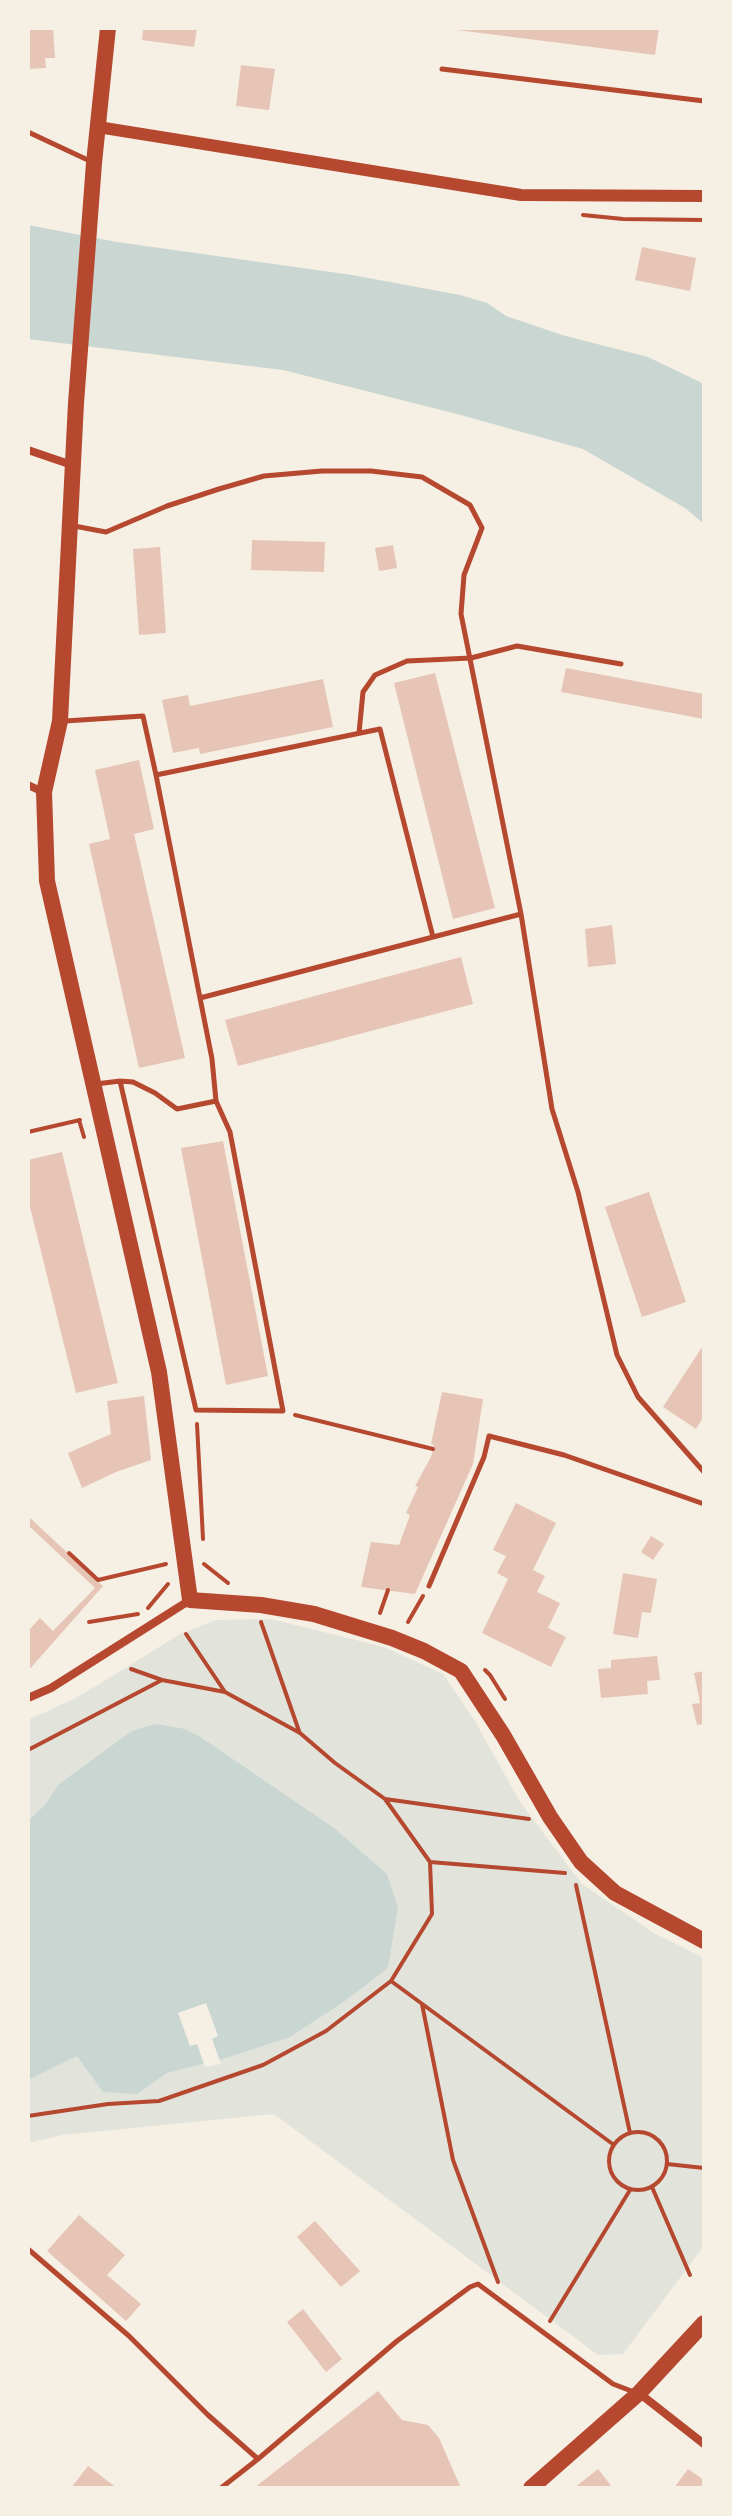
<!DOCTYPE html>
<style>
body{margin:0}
#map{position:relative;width:732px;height:2516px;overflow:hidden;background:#f6efe4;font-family:"PT Sans Narrow",sans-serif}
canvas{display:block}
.frame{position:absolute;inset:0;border:30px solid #f6efe4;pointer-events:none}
</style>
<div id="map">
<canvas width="732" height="2516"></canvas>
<div class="frame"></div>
</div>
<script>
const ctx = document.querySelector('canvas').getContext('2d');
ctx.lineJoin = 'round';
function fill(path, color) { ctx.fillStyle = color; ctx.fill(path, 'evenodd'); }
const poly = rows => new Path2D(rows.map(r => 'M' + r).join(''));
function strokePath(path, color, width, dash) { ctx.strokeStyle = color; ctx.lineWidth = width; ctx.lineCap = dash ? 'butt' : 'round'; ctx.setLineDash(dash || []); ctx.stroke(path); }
fill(poly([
 [271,1619,384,1647,443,1674,475,1721,520,1802,582,1884,654,1933,704,1958,704,2246,623,2354,598,2355,274,2114,62,2135,28,2143,28,1720,78,1697,182,1633,216,1620]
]), '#e2e4dc');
fill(poly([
 [28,225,117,242,352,275,460,295,487,303,506,316,562,335,648,357,704,384,704,524,685,508,583,449,457,414,283,370,28,339],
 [155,1724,185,1729,199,1736,334,1828,387,1874,398,1907,388,1968,345,2001,290,2037,226,2058,167,2073,137,2094,103,2092,77,2056,28,2080,28,1821,45,1805,59,1784,132,1731]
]), '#c9d6d2');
fill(poly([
 [206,2003,218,2036,212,2039,221,2064,205,2067,197,2044,190,2046,178,2013]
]), '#f6efe4');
fill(poly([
 [28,28,53,28,55,58,45,58,46,68,28,69],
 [143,28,197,28,194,47,142,40],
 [457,28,659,28,655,55,457,30],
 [241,65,275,69,269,110,236,106],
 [642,247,696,258,690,291,635,280],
 [252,540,325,542,324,572,251,570],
 [393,545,397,568,379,571,375,548],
 [160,547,166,633,139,635,133,549],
 [566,668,704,694,704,719,561,692],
 [435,673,495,908,453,919,394,683],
 [323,679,333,727,200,754,199,748,173,753,162,700,188,695,190,706],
 [139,760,154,829,134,834,185,1058,139,1068,89,844,110,839,95,770],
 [612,925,616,964,588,967,585,929],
 [461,957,473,1004,238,1066,225,1020],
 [223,1141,268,1376,226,1385,181,1148],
 [62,1152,118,1383,76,1393,28,1199,28,1160],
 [649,1192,686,1302,642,1317,605,1207],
 [704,1344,704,1416,696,1429,663,1407],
 [442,1392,483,1399,473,1464,415,1594,361,1587,371,1542,399,1545,410,1515,406,1513,418,1487,415,1486,431,1457,434,1445,431,1444],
 [144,1396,151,1460,116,1472,82,1488,68,1453,111,1434,107,1401],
 [516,1503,556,1523,533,1570,545,1576,537,1592,560,1603,548,1628,566,1637,551,1667,482,1633,508,1579,497,1573,506,1556,493,1550],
 [28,1516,103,1586,28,1671,28,1631,40,1618,53,1631,95,1588,28,1525],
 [651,1536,664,1544,653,1560,641,1552],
 [623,1573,657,1579,651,1613,642,1612,638,1638,613,1634],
 [657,1656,660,1680,647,1681,648,1694,601,1698,598,1669,611,1668,611,1660],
 [704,1671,704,1724,697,1725,692,1704,700,1703,694,1673],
 [79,2215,125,2255,107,2275,141,2304,126,2321,47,2251],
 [315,2221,360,2271,341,2287,297,2237],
 [303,2309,342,2359,326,2372,287,2322],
 [378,2391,402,2420,428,2425,439,2438,461,2488,254,2488],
 [88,2466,117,2488,71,2488],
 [598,2469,613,2488,574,2488],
 [688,2469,704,2480,704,2488,674,2488]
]), '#e6c5b7');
strokePath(poly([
 [583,215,623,219,704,220],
 [79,1120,84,1137],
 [28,1132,80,1120],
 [295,1415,433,1449],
 [197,1424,203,1539],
 [69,1553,98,1580,166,1564],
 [204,1564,228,1583],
 [148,1608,168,1584],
 [380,1613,388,1590],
 [89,1622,138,1614],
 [261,1622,299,1731],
 [408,1622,423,1596],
 [131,1669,162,1680],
 [485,1670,490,1675,505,1699],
 [28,1750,162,1680,225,1692],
 [385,1799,529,1819],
 [430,1862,565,1873],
 [576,1885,630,2133],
 [391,1981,614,2145],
 [422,2004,453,2160,498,2282],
 [28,2116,108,2104,159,2101,263,2065,326,2031,391,1981,432,1914,430,1862,385,1799,335,1763,300,1733,225,1692,186,1634],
 '609 2161a29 29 0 1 1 58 0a29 29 0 1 1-58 0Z',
 [667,2164,704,2168],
 [652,2187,690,2275],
 [550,2321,630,2190]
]), '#b5482f', 4);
strokePath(poly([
 [442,69,704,101],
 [28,132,90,161],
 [74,526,106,532,167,506,219,489,264,476,322,471,371,471,422,477,470,505,482,528,464,575,461,614,521,914,552,1109,578,1192,617,1355,638,1397,704,1472],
 [65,721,143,716,156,775],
 [359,733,363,692,375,675,407,661,471,658,517,646,621,664],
 [200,998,156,775,380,729,433,937],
 [120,1081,196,1410,283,1411,230,1132,216,1101],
 [96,1084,120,1081,133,1082,155,1093,177,1109,216,1101,212,1059,200,998,521,914],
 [429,1586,484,1457,489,1436,564,1455,704,1504],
 [28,2249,129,2336,208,2415,258,2459],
 [221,2488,258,2459,397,2341,470,2287,478,2284,613,2384,634,2392]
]), '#b5482f', 5);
strokePath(poly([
 [28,450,72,465],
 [28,785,43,792],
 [28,1698,51,1688,190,1600],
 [639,2393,704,2444]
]), '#b5482f', 8);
strokePath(poly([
 [98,127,521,195,704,196]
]), '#b5482f', 12);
strokePath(poly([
 [108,28,94,163,76,403,60,721,44,792,47,881,159,1372,190,1600,261,1605,314,1614,392,1638,424,1651,461,1671,503,1735,550,1817,581,1862,615,1893,704,1941],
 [531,2488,639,2393,704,2323]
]), '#b5482f', 16);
</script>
